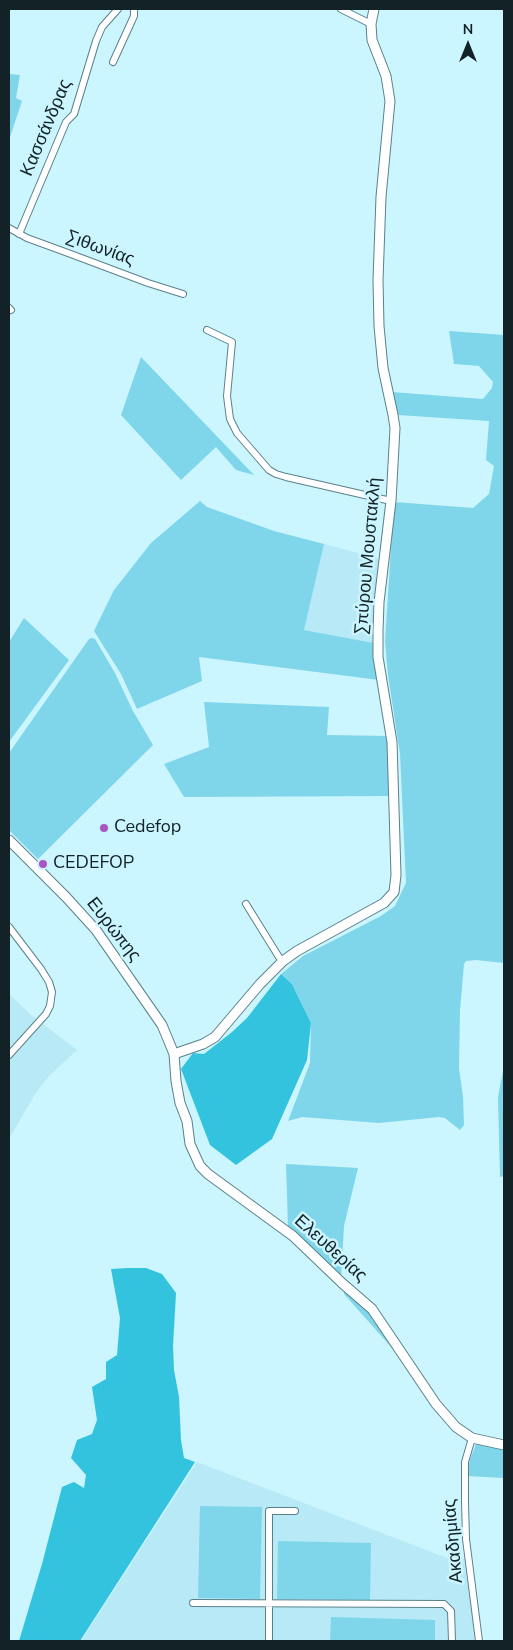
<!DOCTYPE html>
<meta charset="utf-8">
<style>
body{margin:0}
#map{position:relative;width:513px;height:1650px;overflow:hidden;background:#cbf5ff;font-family:"Nunito Sans",sans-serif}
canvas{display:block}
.frame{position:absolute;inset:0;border:10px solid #122226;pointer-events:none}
.north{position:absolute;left:443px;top:20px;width:50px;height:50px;-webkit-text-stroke:4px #cbf5ff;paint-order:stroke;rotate:0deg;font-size:14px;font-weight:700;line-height:20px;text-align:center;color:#122226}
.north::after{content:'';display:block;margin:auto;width:18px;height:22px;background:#122226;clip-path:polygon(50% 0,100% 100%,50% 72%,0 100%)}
</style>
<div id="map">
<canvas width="513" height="1650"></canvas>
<div class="frame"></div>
<div class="north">N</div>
</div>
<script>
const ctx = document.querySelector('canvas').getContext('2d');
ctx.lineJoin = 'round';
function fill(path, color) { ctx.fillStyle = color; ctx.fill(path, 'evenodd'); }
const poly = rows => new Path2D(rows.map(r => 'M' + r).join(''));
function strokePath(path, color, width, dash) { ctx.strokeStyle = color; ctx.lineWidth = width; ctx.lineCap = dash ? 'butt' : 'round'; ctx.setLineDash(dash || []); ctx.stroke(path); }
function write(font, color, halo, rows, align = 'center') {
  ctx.font = font + ' "Nunito Sans",sans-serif'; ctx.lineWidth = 5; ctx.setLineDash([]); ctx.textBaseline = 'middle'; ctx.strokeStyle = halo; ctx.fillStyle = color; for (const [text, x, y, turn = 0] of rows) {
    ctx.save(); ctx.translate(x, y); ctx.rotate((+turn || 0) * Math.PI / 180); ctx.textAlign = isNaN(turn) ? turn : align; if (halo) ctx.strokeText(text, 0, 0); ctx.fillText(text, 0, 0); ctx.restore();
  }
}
fill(poly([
 [324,544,380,559,374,643,304,630],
 [9,994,30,1014,77,1050,49,1076,35,1094,9,1139],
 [197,1462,447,1558,466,1559,476,1641,81,1641]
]), '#b7eaf6');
fill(poly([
 [9,74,20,75,16,98,22,101,9,140],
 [449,331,504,335,504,963,476,960,466,961,464,964,460,1010,459,1068,463,1097,464,1125,460,1130,445,1118,439,1117,379,1123,302,1117,288,1121,310,1063,311,1023,292,984,281,974,303,956,381,916,395,906,406,883,400,754,388,675,385,641,394,502,473,508,489,494,494,466,486,460,489,421,398,415,392,392,483,399,492,388,493,382,479,366,454,364],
 [141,357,254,475,236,470,216,447,181,480,121,415],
 [200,501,207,507,274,531,324,544,304,630,374,643,379,680,199,657,202,681,137,709,121,674,94,631,114,590,151,543],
 [24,618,69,660,9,742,9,642],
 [92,638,95,639,115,673,133,711,153,745,38,859,9,830,9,753,89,639],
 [204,702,329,707,327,735,387,736,389,796,184,797,164,764,209,747],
 [504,1066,504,1176,500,1177,498,1097],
 [286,1164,358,1168,344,1226,341,1279,288,1227],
 [344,1288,360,1301,375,1318,408,1366,344,1294],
 [476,1444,482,1444,504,1448,504,1478,467,1476,470,1459],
 [200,1506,262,1507,260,1599,198,1598],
 [278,1541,371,1543,370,1600,277,1599],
 [331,1617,435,1620,435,1641,330,1641]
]), '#7fd6ea');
fill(poly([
 [281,974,292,984,311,1023,307,1060,272,1139,236,1165,210,1145,181,1069,193,1053,204,1054,232,1032,247,1018],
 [128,1268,146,1268,162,1274,176,1293,173,1346,174,1370,179,1397,181,1440,184,1458,195,1462,80,1641,19,1641,42,1564,62,1487,74,1482,84,1488,86,1475,71,1458,77,1440,92,1434,97,1420,92,1387,106,1379,106,1362,117,1355,120,1318,111,1269]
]), '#33c3df');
const street = poly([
 [341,9,371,24],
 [113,62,134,16,134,9],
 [9,228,27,238,68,253,148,283,183,294],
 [19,234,66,122,74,114,96,41,102,27,118,9],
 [9,308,11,310],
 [207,330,232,342,227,396,230,419,237,433,269,470,276,474,286,477,391,501],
 [246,904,282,962],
 [9,927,41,969,49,982,52,992,50,1006,46,1014,9,1055],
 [472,1438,465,1462,465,1502,466,1539,479,1641],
 [193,1603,444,1604,451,1611,452,1641],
 [269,1641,269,1511,295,1511]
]);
const secondary = poly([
 [9,840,66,897,96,930,162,1025,174,1054,176,1081,180,1103,187,1121,190,1144,200,1166,208,1174,293,1236,342,1283,372,1309,436,1404,456,1427,472,1438,504,1445],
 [174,1054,203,1044,215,1037,260,984,283,961,297,951,384,903,394,892,396,875,392,742,378,657,378,631,379,602,391,501,395,428,393,415,383,368,379,326,378,280,381,197,390,101,386,76,372,40,371,24,374,9]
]);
strokePath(street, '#5a818a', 8);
strokePath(secondary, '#5a818a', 11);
strokePath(street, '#fff', 6);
strokePath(secondary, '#fff', 9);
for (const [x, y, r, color] of [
 [104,828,5,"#a956c5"],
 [43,864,5,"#a956c5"]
]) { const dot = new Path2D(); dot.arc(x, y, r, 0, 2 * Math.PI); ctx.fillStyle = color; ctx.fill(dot); strokePath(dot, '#cbf5ff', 2); }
write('18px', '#122226', '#cbf5ff', [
 ["Κασσάνδρας",47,128,-67],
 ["Σιθωνίας",100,249,20],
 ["Σπύρου Μουστακλή",369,556,-85],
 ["Ευρώπης",113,930,52],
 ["Ελευθερίας",330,1249,42],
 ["Ακαδημίας",454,1541,-95]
]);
write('18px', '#122226', '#cbf5ff', [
 ["Cedefop",114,828],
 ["CEDEFOP",53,864]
], 'left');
</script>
